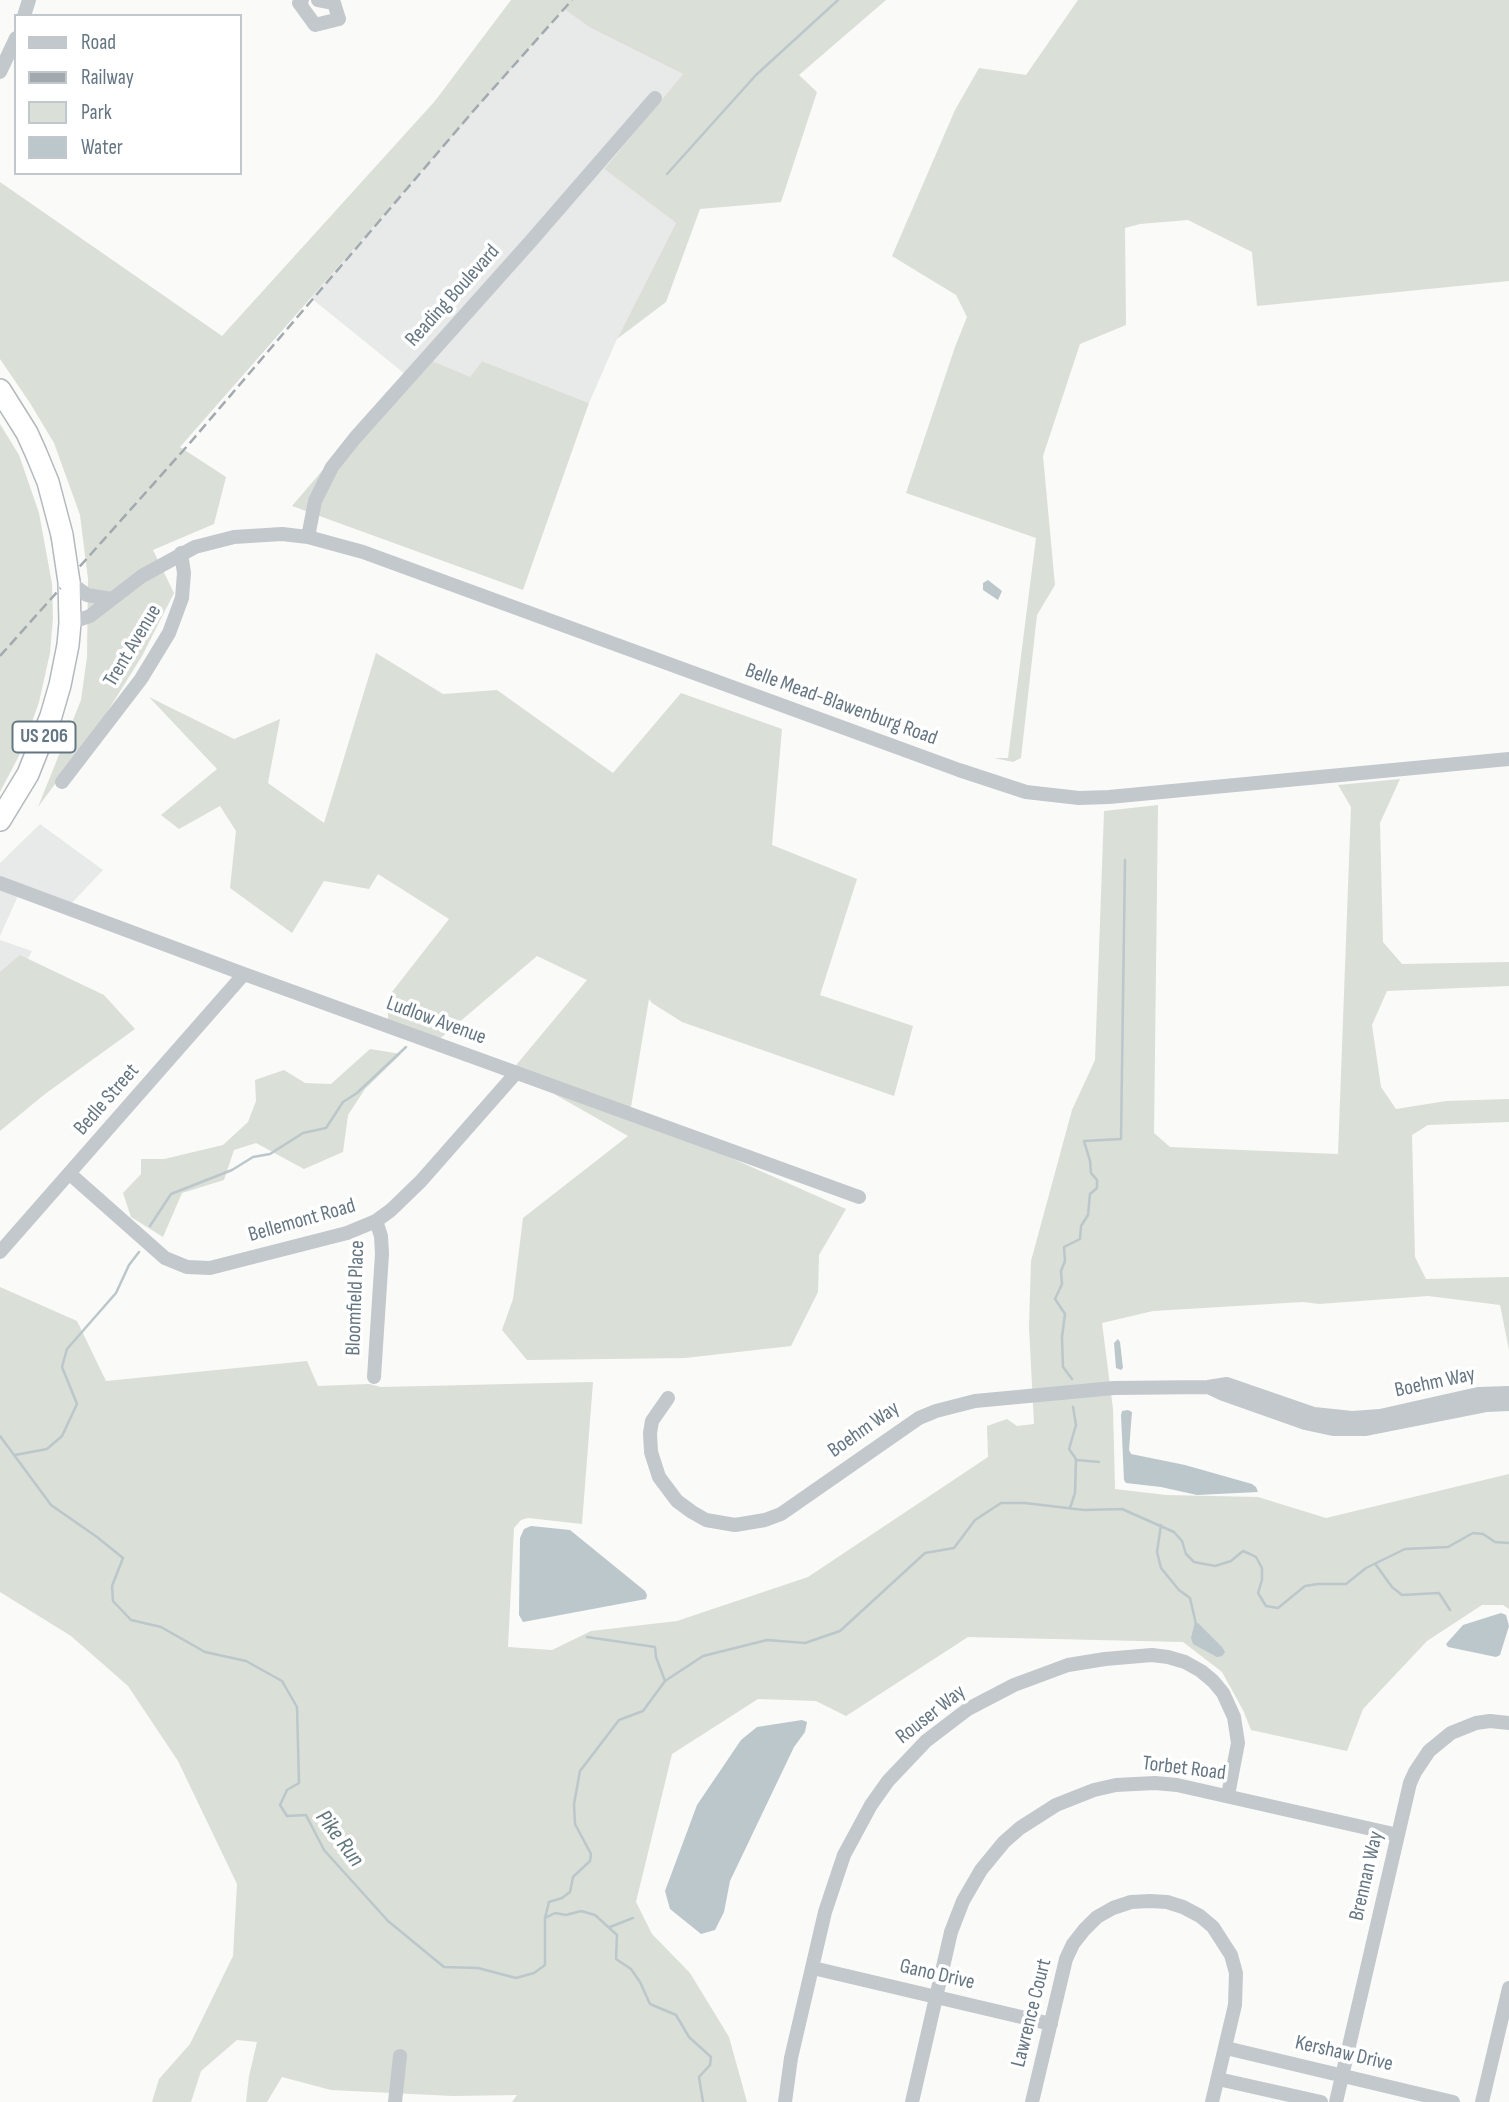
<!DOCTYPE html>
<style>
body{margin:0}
#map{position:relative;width:1509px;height:2102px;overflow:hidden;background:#fafaf8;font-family:"Sofia Sans Condensed",sans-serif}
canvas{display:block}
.legend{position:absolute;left:14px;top:14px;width:228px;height:161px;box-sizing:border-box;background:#fff;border:2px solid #c1c8cd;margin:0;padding:9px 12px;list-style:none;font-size:21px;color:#657683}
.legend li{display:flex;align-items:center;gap:14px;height:35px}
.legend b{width:35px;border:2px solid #c1c8cd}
</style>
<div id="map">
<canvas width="1509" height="2102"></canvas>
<ul class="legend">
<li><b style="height:9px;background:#c3c8cc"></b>Road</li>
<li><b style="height:9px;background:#a2aab0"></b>Railway</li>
<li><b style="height:19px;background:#dadfd7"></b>Park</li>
<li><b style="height:19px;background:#bbc7cb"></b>Water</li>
</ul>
</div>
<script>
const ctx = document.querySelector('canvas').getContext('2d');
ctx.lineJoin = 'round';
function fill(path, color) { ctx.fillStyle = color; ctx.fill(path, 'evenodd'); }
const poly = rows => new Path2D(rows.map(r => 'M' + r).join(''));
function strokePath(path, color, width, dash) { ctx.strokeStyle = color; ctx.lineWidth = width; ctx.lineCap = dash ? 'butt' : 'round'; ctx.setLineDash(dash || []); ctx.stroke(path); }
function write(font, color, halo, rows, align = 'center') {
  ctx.font = font + ' "Sofia Sans Condensed",sans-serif'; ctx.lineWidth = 7; ctx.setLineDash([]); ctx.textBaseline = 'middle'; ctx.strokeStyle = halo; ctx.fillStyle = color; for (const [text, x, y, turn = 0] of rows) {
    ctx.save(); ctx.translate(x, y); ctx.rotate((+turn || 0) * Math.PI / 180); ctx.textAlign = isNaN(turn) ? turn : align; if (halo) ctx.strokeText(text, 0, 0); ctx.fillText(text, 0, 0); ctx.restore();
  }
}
fill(poly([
 [564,9,589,27,683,74,604,169,676,223,617,339,589,403,482,361,470,377,405,374,311,298],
 [40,824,103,870,70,905,22,887,0,936,0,863],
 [0,940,32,951,17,979,0,991]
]), '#e8e9e9');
fill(poly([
 [511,0,886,0,799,75,817,92,781,202,700,209,666,302,617,339,676,223,604,169,683,74,589,27,564,9,180,447,226,477,214,524,153,550,174,593,142,656,101,722,38,807,81,700,87,657,88,579,80,515,54,443,30,403,0,359,0,182,222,336,435,101],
 [1078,0,1509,0,1509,281,1257,306,1252,252,1188,220,1140,224,1125,228,1126,325,1080,344,1043,456,1055,585,1037,615,1021,758,1013,762,994,758,1008,758,1036,538,906,493,955,347,967,317,956,295,892,256,955,110,979,68,1026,75],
 [420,356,470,377,482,361,589,403,523,590,292,506],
 [0,424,19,455,39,513,52,584,53,618,50,653,39,702,23,748,0,792],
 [376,653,443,694,497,690,613,773,681,693,782,729,772,845,857,879,820,995,913,1026,894,1096,682,1022,652,1003,649,999,630,1113,846,1209,819,1255,818,1292,791,1346,685,1358,527,1360,502,1330,513,1299,523,1218,628,1136,512,1070,587,980,537,956,437,1041,388,1024,388,997,449,919,378,874,369,889,324,881,292,933,230,888,236,831,220,806,179,829,161,815,217,769,149,697,234,739,280,719,268,783,324,823],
 [1400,779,1380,823,1383,942,1402,964,1509,962,1509,986,1387,991,1372,1025,1381,1087,1396,1109,1446,1101,1509,1099,1509,1122,1428,1125,1412,1135,1415,1257,1426,1279,1509,1277,1509,1350,1500,1305,1428,1296,1319,1304,1303,1302,1153,1311,1102,1323,1113,1409,1115,1489,1166,1495,1258,1497,1326,1518,1509,1474,1509,1609,1503,1605,1482,1605,1427,1641,1363,1709,1347,1751,1251,1730,1243,1710,1222,1672,1183,1642,968,1637,846,1716,816,1701,758,1699,672,1754,636,1902,652,1934,690,1973,729,2037,747,2102,512,2102,517,2095,453,2096,331,2090,282,2077,267,2102,246,2102,249,2076,257,2042,237,2040,201,2071,191,2102,152,2102,159,2079,190,2044,233,1956,237,1884,178,1761,128,1686,71,1636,0,1592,0,1287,77,1321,106,1381,307,1361,318,1386,369,1384,381,1387,593,1382,582,1524,528,1518,521,1520,514,1528,508,1647,552,1650,591,1631,677,1621,808,1577,988,1457,987,1426,1007,1419,1017,1426,1034,1424,1029,1327,1031,1261,1072,1110,1095,1060,1104,811,1158,805,1154,1133,1170,1147,1338,1154,1351,807,1338,785],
 [20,955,104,995,135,1029,45,1094,0,1131,0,972],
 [370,1049,401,1054,365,1089,348,1115,343,1152,304,1169,256,1143,234,1150,224,1180,182,1193,163,1237,131,1217,123,1193,141,1174,141,1159,164,1159,223,1145,248,1122,256,1101,255,1080,284,1070,305,1083,331,1084]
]), '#dadfd7');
fill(poly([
 [988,580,1002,591,998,600,983,590,983,583],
 [1118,1339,1120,1342,1123,1368,1121,1370,1116,1368,1114,1343],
 [1128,1410,1132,1412,1129,1450,1131,1454,1185,1465,1252,1484,1256,1487,1258,1492,1197,1495,1161,1487,1126,1483,1124,1480,1121,1415,1122,1411],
 [531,1526,570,1530,645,1591,647,1595,646,1599,523,1622,519,1615,520,1538,524,1529],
 [1501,1613,1506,1615,1509,1626,1500,1655,1496,1657,1448,1647,1446,1644,1463,1625],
 [1195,1622,1198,1623,1222,1647,1225,1652,1222,1656,1217,1657,1193,1644,1191,1638],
 [802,1720,807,1722,805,1732,794,1747,730,1881,724,1912,715,1930,701,1934,670,1909,665,1891,697,1805,741,1740,757,1727]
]), '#bbc7cb');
strokePath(poly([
 [667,174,756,75,838,0],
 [150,1226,171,1194,232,1170,253,1157,270,1154,303,1133,326,1128,343,1102,357,1093,406,1047],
 [1072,1379,1063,1367,1062,1337,1065,1314,1055,1299,1062,1284,1061,1271,1065,1261,1064,1247,1080,1239,1081,1226,1088,1215,1090,1194,1097,1188,1097,1180,1091,1173,1090,1161,1084,1141,1121,1139,1125,860],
 [0,1436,51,1505,97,1537,123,1558,112,1586,113,1601,131,1620,161,1627,205,1652,246,1661,282,1681,297,1707,299,1783,287,1790,280,1805,287,1816,306,1815,324,1850,388,1921,444,1967,478,1968,516,1978,534,1973,545,1965,545,1918,555,1913,566,1915,581,1911,595,1915,617,1935,616,1959,631,1969,640,1982,650,2004,676,2015,689,2037,711,2057,710,2065,699,2077,703,2102],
 [15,1455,47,1449,62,1436,77,1404,62,1367,67,1349,116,1293,129,1265,139,1252],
 [1077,1460,1099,1462],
 [1070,1508,1075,1493,1076,1459,1069,1449,1076,1425,1073,1407],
 [1161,1525,1157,1552,1161,1568,1179,1590,1190,1598,1196,1624],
 [1376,1565,1392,1587,1402,1595,1439,1593,1450,1610],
 [587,1637,655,1647,656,1657,665,1681],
 [545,1918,549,1902,562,1898,570,1892,573,1877,590,1861,591,1854,575,1824,574,1804,580,1771,619,1720,643,1711,665,1681,703,1656,767,1640,805,1643,840,1631,925,1553,954,1548,975,1520,1001,1503,1025,1503,1084,1510,1122,1509,1174,1532,1182,1541,1186,1554,1194,1562,1215,1566,1231,1561,1243,1551,1250,1554,1256,1557,1262,1568,1262,1580,1258,1593,1266,1606,1278,1608,1305,1586,1318,1584,1346,1584,1366,1568,1405,1549,1448,1547,1473,1533,1483,1534,1495,1542,1509,1543],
 [610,1927,633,1918]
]), '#bbc7cb', 2.5);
const highway = poly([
 [0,390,27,433,36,453,48,482,62,535],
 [0,820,28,774,51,716,60,685,68,645,70,623,69,582]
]);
strokePath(highway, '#b4b9bd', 24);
strokePath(poly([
 [302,0,299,3,315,25,339,19,334,3,318,0],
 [24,16,29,0],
 [0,72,16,38],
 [308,537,315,501,332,467,355,438,531,241,655,98],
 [69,582,87,595,112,599],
 [70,623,90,616,142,576,195,547,234,537,282,534,308,537,363,552,959,770,1026,792,1079,798,1109,797,1509,759],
 [62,782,141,679,169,633,182,598,184,573,181,553],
 [0,883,244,974,859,1197],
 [70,1174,165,1258,187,1267,210,1268,347,1233,376,1221,391,1210,421,1181,516,1073],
 [0,1252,244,974],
 [374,1377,382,1254,381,1236,376,1221],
 [1208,1387,1223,1394,1305,1423,1333,1429,1366,1429,1487,1405,1509,1404],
 [668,1398,652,1421,650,1433,651,1452,659,1477,677,1501,692,1512,706,1520,735,1525,765,1520,781,1514,919,1418,936,1411,975,1401,1114,1388,1208,1387,1227,1384,1314,1414,1352,1418,1380,1416,1478,1394,1509,1393],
 [813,1968,1051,2024],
 [1226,2048,1453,2102],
 [1218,2079,1321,2102],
 [395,2102,400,2056],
 [785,2102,791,2058,825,1912,844,1855,871,1805,888,1781,926,1741,968,1709,1014,1685,1068,1665,1105,1659,1152,1655,1168,1657,1185,1662,1201,1671,1213,1681,1223,1693,1234,1717,1238,1743,1228,1795],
 [912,2102,951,1932,963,1901,981,1870,1004,1842,1020,1828,1056,1805,1094,1790,1116,1785,1155,1783,1177,1785,1398,1835],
 [1032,2102,1066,1959,1073,1944,1084,1930,1097,1917,1113,1908,1131,1902,1150,1901,1167,1902,1183,1907,1200,1916,1213,1927,1231,1955,1236,1973,1235,2005,1212,2102],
 [1336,2102,1410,1783,1415,1772,1429,1751,1451,1733,1476,1723,1490,1721,1509,1723],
 [1482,2102,1509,1988]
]), '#c3c8cc', 14);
strokePath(highway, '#fff', 21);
strokePath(poly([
 [0,656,189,444,475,109,572,0]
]), '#a2aab0', 2.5, [10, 5]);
const highwayBridge = poly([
 [62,535,69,582]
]);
strokePath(highwayBridge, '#b4b9bd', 24, []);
strokePath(highwayBridge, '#fff', 21);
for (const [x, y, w] of [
 [44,737,63]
]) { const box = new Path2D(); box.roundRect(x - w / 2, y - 15.5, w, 31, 5); ctx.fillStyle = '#fff'; ctx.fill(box); strokePath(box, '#657683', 2); }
write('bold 19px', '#657683', null, [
 ["US 206",44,737]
]);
write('21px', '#657683', '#fff', [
 ["Reading Boulevard",453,296,-48],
 ["Trent Avenue",133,646,-59],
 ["Belle Mead-Blawenburg Road",841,705,20],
 ["Ludlow Avenue",436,1021,20],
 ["Bedle Street",107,1100,-49],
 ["Bellemont Road",302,1221,-16],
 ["Bloomfield Place",356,1298,-88],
 ["Boehm Way",1435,1383,-12],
 ["Boehm Way",864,1430,-35],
 ["Rouser Way",931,1715,-38],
 ["Torbet Road",1184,1769,7],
 ["Brennan Way",1367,1876,-77],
 ["Gano Drive",937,1975,13],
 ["Lawrence Court",1032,2013,-76],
 ["Kershaw Drive",1344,2054,13]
]);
write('italic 23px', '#60757c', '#fff', [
 ["Pike Run",339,1839,53]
]);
</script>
